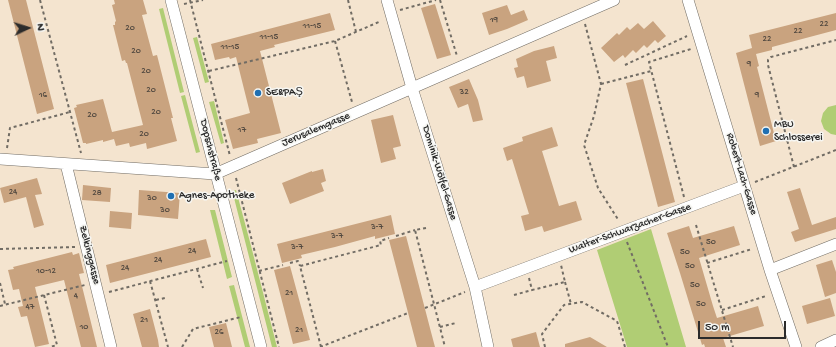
<!DOCTYPE html>
<meta charset="utf-8">
<style>
body{margin:0}
#map{position:relative;width:836px;height:347px;overflow:hidden;background:#f4e4cf;font-family:"Gochi Hand",sans-serif}
canvas{display:block}
.north{position:absolute;left:8px;top:8px;width:40px;height:40px;-webkit-text-stroke:3px #f6f6f2;paint-order:stroke;rotate:86deg;font-size:11px;font-weight:700;line-height:16px;text-align:center;color:#2b2b2b}
.north::after{content:'';display:block;margin:auto;width:14px;height:18px;background:#2b2b2b;clip-path:polygon(50% 0,100% 100%,50% 72%,0 100%)}
.scale{position:absolute;left:698px;top:321px;width:88px;height:18px;box-sizing:border-box;border:2px solid #2b2b2b;border-top:0;padding-left:5px;font-size:12px;line-height:14px;white-space:nowrap;color:#2b2b2b;-webkit-text-stroke:3px #f6f6f2;paint-order:stroke}
</style>
<div id="map">
<canvas width="836" height="347"></canvas>
<div class="north">N</div>
<div class="scale">50 m</div>
</div>
<script>
const ctx = document.querySelector('canvas').getContext('2d');
ctx.lineJoin = 'round';
function fill(path, color) { ctx.fillStyle = color; ctx.fill(path, 'evenodd'); }
const poly = rows => new Path2D(rows.map(r => 'M' + r).join(''));
function strokePath(path, color, width, dash) { ctx.strokeStyle = color; ctx.lineWidth = width; ctx.lineCap = dash ? 'butt' : 'round'; ctx.setLineDash(dash || []); ctx.stroke(path); }
function write(font, color, halo, rows, align = 'center') {
  ctx.font = font + ' "Gochi Hand",sans-serif'; ctx.lineWidth = 3; ctx.setLineDash([]); ctx.textBaseline = 'middle'; ctx.strokeStyle = halo; ctx.fillStyle = color; for (const [text, x, y, turn = 0] of rows) {
    ctx.save(); ctx.translate(x, y); ctx.rotate((+turn || 0) * Math.PI / 180); ctx.textAlign = isNaN(turn) ? turn : align; if (halo) ctx.strokeText(text, 0, 0); ctx.fillText(text, 0, 0); ctx.restore();
  }
}
fill(poly([
 [163,8,184,92,180,93,159,9],
 [197,37,209,82,205,83,193,38],
 [185,95,200,152,196,153,181,96],
 [214,101,224,143,221,144,209,102],
 [836,105,836,135,831,134,824,129,821,121,823,113,828,107],
 [236,190,250,242,277,347,272,347,233,194,233,191],
 [210,210,215,210,232,277,227,279],
 [651,229,686,347,627,347,597,250],
 [234,285,250,347,245,347,229,286]
]), '#b0cd74');
fill(poly([
 [8,0,26,0,54,109,37,114],
 [114,0,143,0,147,14,142,15,153,56,157,55,173,118,171,118,177,141,147,149,146,143,130,147,129,143,116,146,114,139,103,142,103,140,86,144,86,143,83,143,74,108,77,107,76,105,103,99,112,132,143,125,127,63,126,63,125,60,122,61,113,25,115,25,115,22,116,21,112,5,115,4],
 [435,4,451,55,437,59,421,8],
 [507,5,511,15,524,10,528,20,507,29,489,35,482,13],
 [330,13,335,30,274,45,275,47,260,51,281,133,257,139,258,143,233,149,225,120,250,113,236,57,230,59,229,57,215,60,211,44],
 [836,13,836,30,772,47,772,50,756,54,759,66,757,67,776,141,760,146,736,53,752,48,749,35],
 [653,21,666,36,658,43,655,40,647,48,644,45,636,53,633,50,625,58,623,55,614,62,601,48,617,33,619,35,627,27,630,30,638,23,644,29],
 [554,46,557,58,546,61,551,81,527,88,524,76,517,78,514,68,518,67,516,59,534,51],
 [469,79,478,100,483,120,473,122,468,104,458,108,449,87],
 [643,79,675,202,658,207,626,83],
 [393,115,401,146,393,148,396,159,381,163,371,120],
 [552,127,558,146,542,151,559,206,576,201,582,220,544,232,542,226,525,231,521,216,529,214,512,159,507,161,503,148,523,141,522,137],
 [323,169,326,181,321,183,324,191,290,204,282,183,312,171,312,172],
 [37,178,42,194,35,195,44,225,34,228,26,197,4,203,0,188],
 [83,185,111,188,110,202,82,200],
 [800,188,812,225,836,217,836,229,795,242,791,232,799,229,787,192],
 [139,190,180,193,178,219,138,215],
 [110,211,132,213,131,229,109,227],
 [391,215,395,234,375,239,375,236,335,247,301,255,302,258,282,263,277,244],
 [689,226,693,238,734,226,740,245,699,258,713,306,717,318,758,306,764,326,723,338,726,347,705,347,704,344,702,345,680,273,667,233],
 [406,236,431,332,435,347,417,347,389,240],
 [206,239,211,257,110,283,106,265],
 [72,252,73,255,79,253,84,273,79,274,97,347,81,347,64,280,35,287,49,344,35,347,27,316,21,317,18,307,23,306,19,289,13,290,8,270,14,269,13,267],
 [832,260,836,272,836,293,825,297,816,265],
 [290,266,310,340,293,344,274,270],
 [830,298,835,316,807,324,802,306],
 [150,309,158,340,159,347,142,347,133,314],
 [226,323,232,347,214,347,209,327],
 [536,332,540,347,513,347,511,339],
 [590,337,607,347,565,347,565,344]
]), '#c9a37f');
const minor = poly([
 [171,0,261,347],
 [387,0,412,88,475,287,488,347],
 [688,0,770,270,796,347],
 [0,159,215,174,614,0],
 [66,164,111,347],
 [770,270,836,244],
 [475,287,744,186],
 [821,347,836,340]
]);
strokePath(minor, '#716c64', 12);
strokePath(poly([
 [40,0,81,153],
 [190,0,230,156],
 [348,0,356,32],
 [440,0,457,56],
 [184,4,203,0],
 [400,10,436,0],
 [585,24,601,84,594,116,584,145,598,188,619,221],
 [335,41,352,102],
 [625,65,687,36],
 [209,71,335,41,381,21],
 [601,84,651,71],
 [7,148,10,128,70,112],
 [794,167,768,65,768,60,771,57,836,40],
 [236,178,279,347],
 [755,182,836,150],
 [684,197,649,62,691,49],
 [696,225,733,347],
 [426,228,415,230,445,347],
 [396,236,415,230],
 [627,242,668,347],
 [0,249,76,247],
 [290,263,298,261,300,266],
 [707,263,752,249],
 [197,269,203,288],
 [259,271,283,265],
 [529,278,532,290,565,282,561,265],
 [150,281,168,347],
 [565,282,571,304],
 [0,283,5,304],
 [109,292,227,261],
 [44,295,57,345,50,347],
 [514,295,532,290],
 [156,300,165,298],
 [0,306,85,285],
 [425,308,465,292],
 [722,310,766,296],
 [440,327,456,323],
 [182,347,193,329,241,317],
 [320,347,408,313],
 [321,347,300,266,381,245,380,241,389,238],
 [545,347,542,334,564,305,582,302,617,321,625,347]
]), '#716c64', 2, [3, 3]);
strokePath(minor, '#fff', 11);
for (const [x, y, r, color] of [
 [258,93,4,"#1f6fb2"],
 [766,131,4,"#1f6fb2"],
 [171,196,4,"#1f6fb2"]
]) { const dot = new Path2D(); dot.arc(x, y, r, 0, 2 * Math.PI); ctx.fillStyle = color; ctx.fill(dot); strokePath(dot, '#f6f6f2', 1.5); }
write('9px', '#524940', null, [
 ["19",494,21],
 ["22",824,25],
 ["11-15",312,27],
 ["20",130,29],
 ["22",798,32],
 ["11-15",269,38],
 ["22",767,40],
 ["11-15",230,48],
 ["20",136,52],
 ["9",749,65],
 ["20",146,72],
 ["20",151,91],
 ["32",464,93],
 ["16",43,96],
 ["9",757,96],
 ["20",156,113],
 ["20",92,116],
 ["17",242,131],
 ["20",144,135],
 ["24",13,193],
 ["28",97,194],
 ["30",152,199],
 ["30",165,211],
 ["3-7",377,228],
 ["3-7",337,237],
 ["50",711,243],
 ["3-7",297,248],
 ["24",192,252],
 ["50",685,253],
 ["24",158,261],
 ["50",690,267],
 ["24",125,269],
 ["10-12",46,272],
 ["50",695,286],
 ["21",289,294],
 ["4",76,297],
 ["50",701,305],
 ["47",30,308],
 ["21",144,321],
 ["10",84,328],
 ["21",299,331],
 ["26",219,333]
]);
write('11px', '#2b2b2b', '#f6f6f2', [
 ["SE&PAŞ",266,93],
 ["MBU",774,125],
 ["Schlosserei",774,138],
 ["Agnes-Apotheke",179,196]
], 'left');
write('11px', '#2b2b2b', '#f6f6f2', [
 ["Jerusalemgasse",316,130,-23],
 ["Dopschstraße",210,150,76],
 ["Dominik-Wölfel-Gasse",439,173,73],
 ["Robert-Lach-Gasse",741,174,73],
 ["Walter-Schwarzacher-Gasse",630,229,-20],
 ["Zelkinggasse",89,255,76]
]);
</script>
